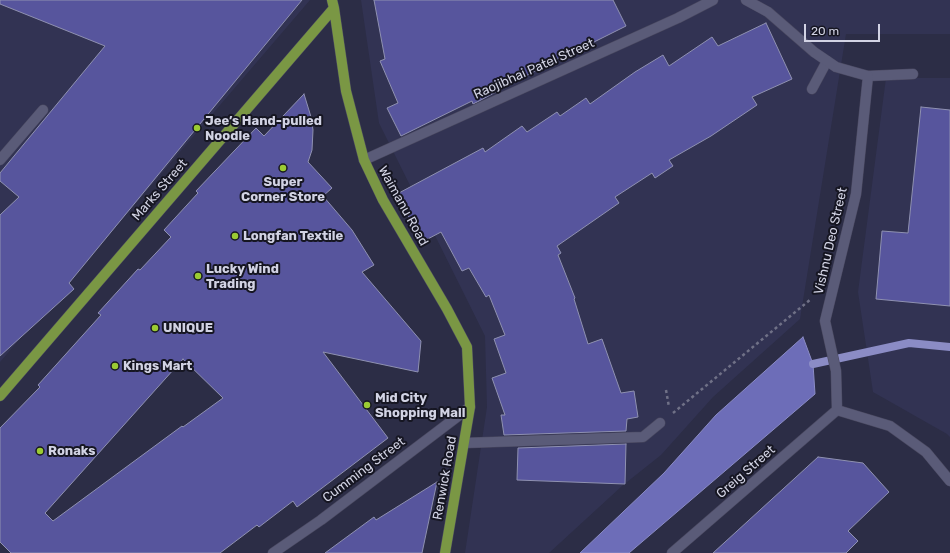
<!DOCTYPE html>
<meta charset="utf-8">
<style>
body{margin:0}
#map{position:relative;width:950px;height:553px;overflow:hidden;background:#2c2d46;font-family:Rubik,sans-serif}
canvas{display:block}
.scale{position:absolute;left:804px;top:24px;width:76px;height:18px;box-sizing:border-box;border:2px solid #d2d3e4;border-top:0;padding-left:5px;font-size:12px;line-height:14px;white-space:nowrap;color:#d2d3e4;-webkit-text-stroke:3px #161622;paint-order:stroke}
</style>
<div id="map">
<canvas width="950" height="553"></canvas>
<div class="scale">20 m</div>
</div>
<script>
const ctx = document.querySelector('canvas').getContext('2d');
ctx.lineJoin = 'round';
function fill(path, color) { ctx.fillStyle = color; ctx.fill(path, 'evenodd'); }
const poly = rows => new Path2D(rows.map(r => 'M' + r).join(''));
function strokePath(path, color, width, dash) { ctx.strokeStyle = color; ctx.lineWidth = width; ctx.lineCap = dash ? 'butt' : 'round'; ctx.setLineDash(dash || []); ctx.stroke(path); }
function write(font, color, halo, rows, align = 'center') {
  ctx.font = font + ' Rubik,sans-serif'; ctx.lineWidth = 4; ctx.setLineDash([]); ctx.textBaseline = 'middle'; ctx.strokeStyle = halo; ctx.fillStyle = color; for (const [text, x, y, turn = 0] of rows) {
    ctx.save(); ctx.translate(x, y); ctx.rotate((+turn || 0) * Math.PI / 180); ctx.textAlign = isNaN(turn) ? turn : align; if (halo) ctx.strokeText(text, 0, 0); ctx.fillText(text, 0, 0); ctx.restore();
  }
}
fill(poly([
 [0,0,310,0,0,362],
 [361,0,950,0,950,34,846,34,800,319,713,397,661,455,622,486,549,553,465,553,487,407,485,336,379,123],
 [886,78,950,78,950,437,947,434,873,392,858,292]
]), '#323353');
const water = poly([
 [803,337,813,364,815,394,629,553,580,553,664,473,716,415,803,337]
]);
fill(water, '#6d6db8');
strokePath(water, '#8b8cc5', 1);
strokePath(poly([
 [813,364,909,343,950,347]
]), '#8b8cc5', 8);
const building = poly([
 [0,0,302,0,69,283,74,289,0,356,0,215,19,197,0,181,0,173,105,46,0,4,0,0],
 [374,0,613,0,626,26,594,42,593,40,479,101,473,104,472,101,401,136,387,108,398,103,380,61,385,59,374,0],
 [766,23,792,79,752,97,757,105,711,136,669,160,673,166,655,178,652,173,615,197,619,203,557,246,561,253,558,255,575,298,574,299,588,344,602,339,621,393,634,391,638,417,627,419,626,431,504,435,501,415,505,415,492,378,506,373,494,339,505,335,489,295,486,297,469,268,462,271,441,232,422,242,397,194,483,148,485,152,522,126,527,132,557,112,560,116,586,98,590,104,635,72,663,55,669,66,712,37,718,46,766,23],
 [304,94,311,117,313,130,312,150,308,162,332,188,323,196,352,230,374,265,362,272,421,341,418,372,323,352,388,438,297,507,293,501,259,527,257,525,220,553,11,553,0,542,0,428,40,387,38,385,101,315,98,313,138,269,140,270,171,237,164,230,198,193,196,191,256,128,264,136,304,94],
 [183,359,223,398,183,427,182,426,53,521,45,513,183,359],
 [921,107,950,110,950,306,876,299,882,231,908,233,921,107],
 [626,444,625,484,517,480,518,448,626,444],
 [818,457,863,463,889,492,848,531,858,541,846,553,713,553,818,457],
 [437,482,422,553,325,553,374,517,376,520,437,482]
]);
fill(building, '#57559d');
strokePath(building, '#8f91b1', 1);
const lane = poly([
 [868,76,913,74],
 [812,89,827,61],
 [0,160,43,110]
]);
const street = poly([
 [746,0,768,12,814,52,836,67,868,76,856,194,825,321,836,371,837,410],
 [364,160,678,18,713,0],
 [837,410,890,426,926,452,950,481],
 [464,443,643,437,660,423],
 [273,553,321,520,470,407],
 [672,553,837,410]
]);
const primary = poly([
 [334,8,346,91,364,160,383,200,447,309,467,347,470,407,445,553],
 [0,396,334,8,332,0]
]);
strokePath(lane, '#4a4960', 11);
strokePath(street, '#4a4960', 11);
strokePath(primary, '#4a4960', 11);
strokePath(poly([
 [666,390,669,407],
 [673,413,811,299]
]), '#707187', 2.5, [3, 3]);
strokePath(lane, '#5a5b78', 10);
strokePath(street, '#5a5b78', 10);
strokePath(primary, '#7a9744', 10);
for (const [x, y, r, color] of [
 [197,128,4,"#9bcb33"],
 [283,168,4,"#9bcb33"],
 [235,236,4,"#9bcb33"],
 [198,276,4,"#9bcb33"],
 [155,328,4,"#9bcb33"],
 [115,366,4,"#9bcb33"],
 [367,405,4,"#9bcb33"],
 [40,451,4,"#9bcb33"]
]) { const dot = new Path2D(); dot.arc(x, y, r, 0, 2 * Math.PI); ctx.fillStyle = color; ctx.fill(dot); strokePath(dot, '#161622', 1.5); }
write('13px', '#d2d3e4', '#161622', [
 ["Raojibhai Patel Street",534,69,-24],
 ["Marks Street",160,190,-49],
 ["Waimanu Road",403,206,61],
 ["Vishnu Deo Street",831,241,-77],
 ["Cumming Street",364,470,-37],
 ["Greig Street",746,472,-41],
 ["Renwick Road",445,478,-80]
]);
write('bold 13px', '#d2d3e4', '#161622', [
 ["Jee’s Hand-pulled",205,121],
 ["Noodle",205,136],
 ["Super",283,182,"center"],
 ["Corner Store",283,197,"center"],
 ["Longfan Textile",243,236],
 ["Lucky Wind",206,269],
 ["Trading",206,284],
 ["UNIQUE",163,328],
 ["Kings Mart",123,366],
 ["Mid City",375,398],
 ["Shopping Mall",375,413],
 ["Ronaks",48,451]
], 'left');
</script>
